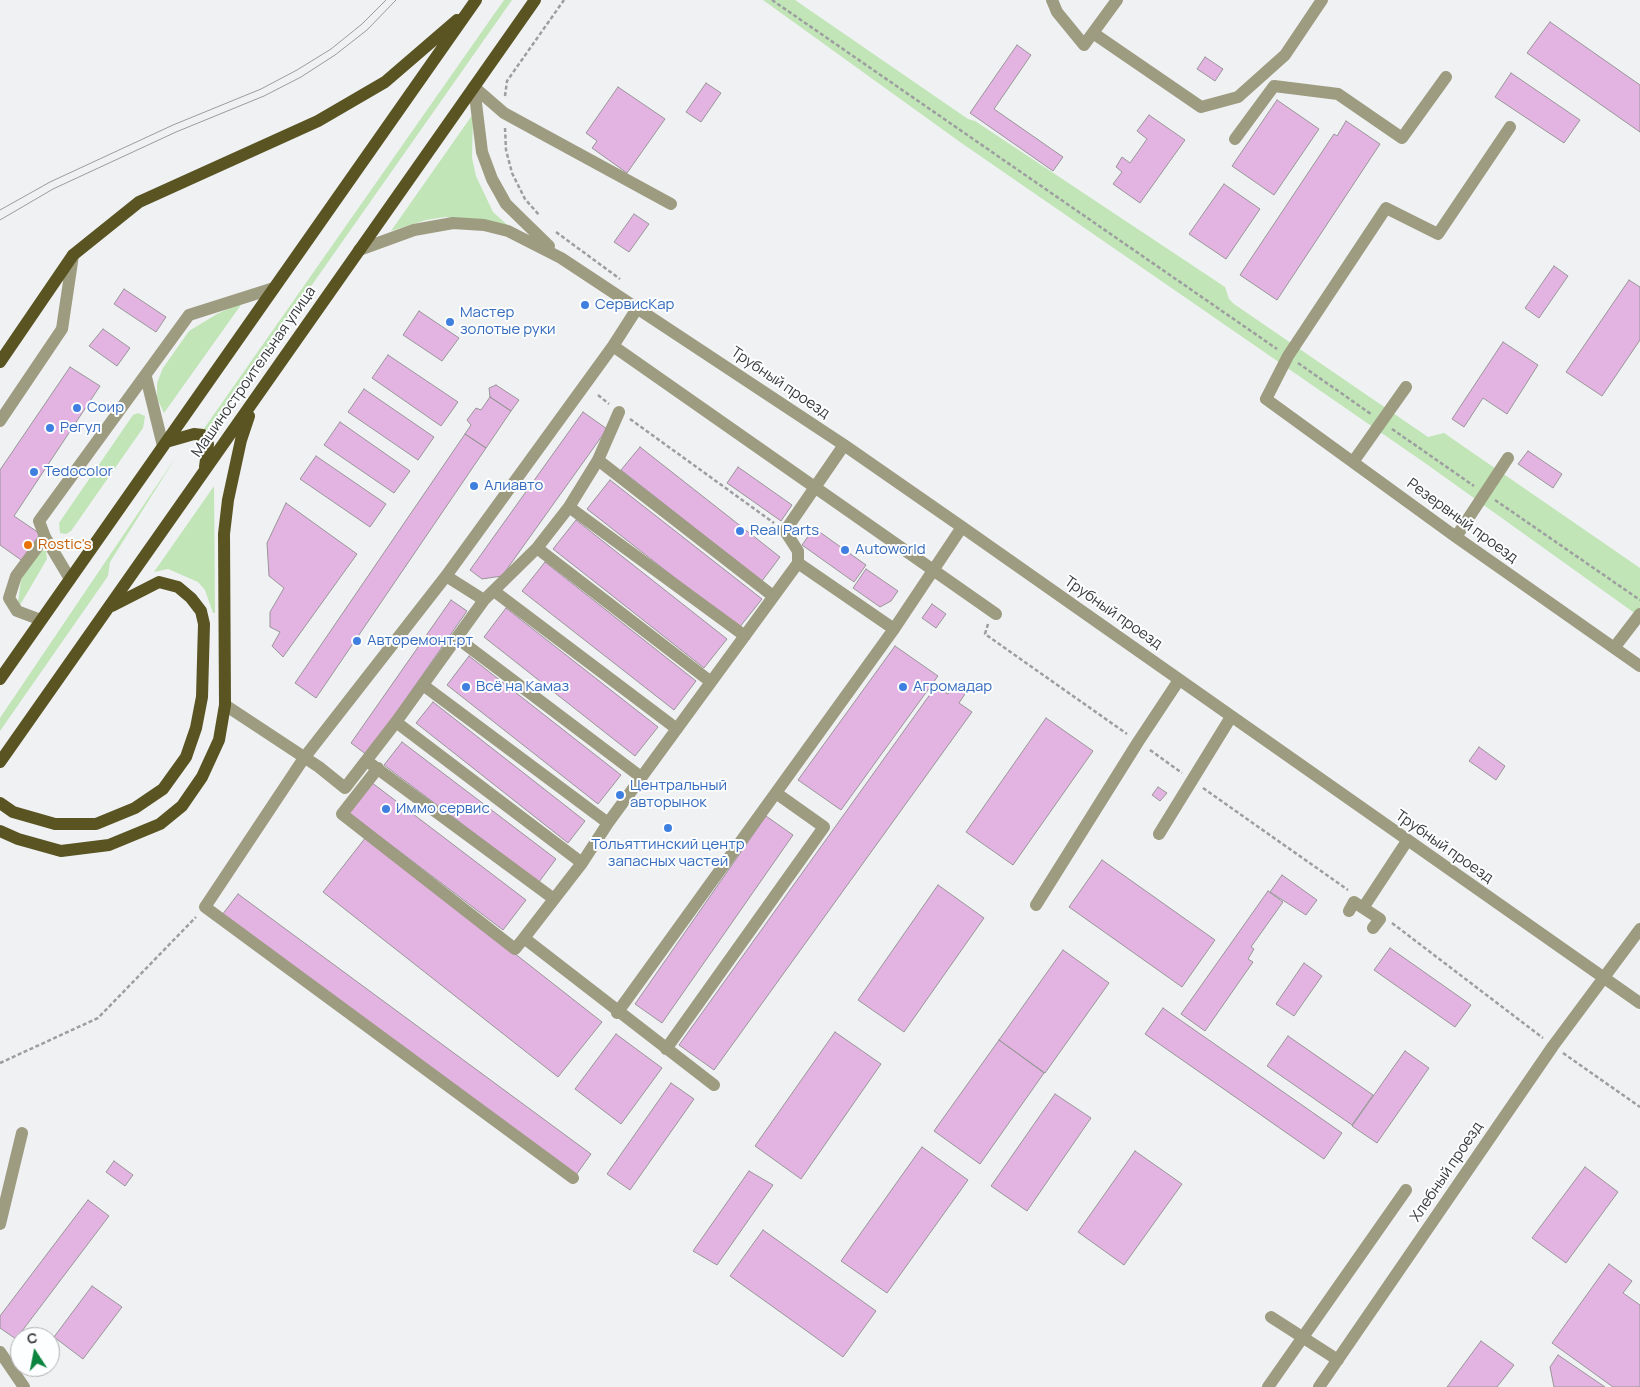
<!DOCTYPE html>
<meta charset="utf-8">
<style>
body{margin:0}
#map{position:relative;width:1640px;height:1387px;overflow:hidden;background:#eff1f3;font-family:Manrope,sans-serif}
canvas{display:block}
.north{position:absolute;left:10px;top:1327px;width:50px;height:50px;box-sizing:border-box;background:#fdfeff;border:1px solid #afb0b1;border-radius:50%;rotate:349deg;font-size:14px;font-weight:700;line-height:20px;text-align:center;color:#3a3a3b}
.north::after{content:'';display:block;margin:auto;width:18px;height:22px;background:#0a843e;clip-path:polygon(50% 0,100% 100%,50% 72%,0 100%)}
</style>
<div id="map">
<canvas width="1640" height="1387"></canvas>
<div class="north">С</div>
</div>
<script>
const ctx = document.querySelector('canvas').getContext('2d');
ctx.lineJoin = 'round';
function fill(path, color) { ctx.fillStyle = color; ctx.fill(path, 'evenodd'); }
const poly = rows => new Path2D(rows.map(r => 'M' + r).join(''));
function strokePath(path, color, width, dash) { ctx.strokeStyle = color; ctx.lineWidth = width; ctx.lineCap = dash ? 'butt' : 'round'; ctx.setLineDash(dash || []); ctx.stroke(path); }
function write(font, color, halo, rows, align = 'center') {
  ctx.font = font + ' Manrope,sans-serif'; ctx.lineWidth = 4; ctx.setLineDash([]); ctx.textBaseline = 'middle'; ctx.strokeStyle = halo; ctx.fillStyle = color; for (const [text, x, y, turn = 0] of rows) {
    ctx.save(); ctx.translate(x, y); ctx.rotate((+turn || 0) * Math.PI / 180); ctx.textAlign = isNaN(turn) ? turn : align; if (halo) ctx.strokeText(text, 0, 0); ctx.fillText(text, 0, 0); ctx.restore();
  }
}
fill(poly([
 [504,0,512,0,208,433,203,430],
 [763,0,795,0,968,119,975,121,1225,287,1229,299,1234,304,1428,437,1444,433,1640,568,1640,617,1425,463,960,142],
 [473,114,472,158,476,176,493,212,514,231,462,218,445,217,426,220,391,231],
 [243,302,164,413,157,398,157,383,163,368,189,331,217,314],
 [138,413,145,416,143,428,71,531,66,534,60,533,59,523,133,415],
 [176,457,110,562,108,576,0,731,0,718],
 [214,486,215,613,213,613,205,590,198,582,168,569,154,572],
 [40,550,46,551,47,559,20,605,18,601,22,574]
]), '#c1e5b6');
const building = poly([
 [1550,22,1640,85,1640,132,1527,53,1550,22],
 [1017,45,1031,55,994,109,1063,157,1053,171,970,113,1017,45],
 [1205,57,1223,69,1215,81,1197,69,1205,57],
 [1511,73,1580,120,1564,143,1495,97,1511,73],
 [706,83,721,93,701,122,686,112,706,83],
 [618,87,665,119,627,173,592,148,597,141,586,133,618,87],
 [1277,100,1319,129,1274,195,1232,166,1277,100],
 [1149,115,1185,140,1140,203,1113,184,1122,172,1116,167,1122,157,1130,163,1147,139,1137,131,1149,115],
 [1346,121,1380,144,1277,300,1240,275,1334,134,1337,136,1346,121],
 [1224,184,1260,209,1226,259,1189,234,1224,184],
 [634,214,649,224,629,252,614,242,634,214],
 [1554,266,1568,276,1539,318,1525,308,1554,266],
 [1629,280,1640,287,1640,340,1602,396,1566,372,1629,280],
 [124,289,166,317,156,332,114,304,124,289],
 [419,311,459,338,442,361,403,335,419,311],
 [103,329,130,348,117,366,89,346,103,329],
 [1503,342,1538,365,1507,414,1483,398,1464,427,1452,419,1503,342],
 [388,355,458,402,441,426,372,378,388,355],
 [70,367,100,386,14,516,42,535,24,562,0,545,0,470,70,367],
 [496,385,519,400,511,411,490,397,489,388,496,385],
 [364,389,434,437,418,460,348,412,364,389],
 [490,397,511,411,486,448,465,434,471,425,467,420,476,408,481,410,490,397],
 [583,412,607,429,502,576,482,579,470,570,583,412],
 [340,422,410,471,394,493,324,445,340,422],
 [465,434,486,448,316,698,295,683,465,434],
 [640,447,780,557,762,581,621,470,640,447],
 [1528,451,1562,474,1553,488,1518,464,1528,451],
 [316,456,386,504,370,527,300,479,316,456],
 [738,467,792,505,781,521,727,483,738,467],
 [610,480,762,599,739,628,587,509,610,480],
 [286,503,357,554,283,657,272,646,280,632,270,627,270,612,284,588,269,576,267,543,286,503],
 [576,520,727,639,704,668,553,549,576,520],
 [814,528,866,565,854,582,802,545,814,528],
 [545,562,696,681,674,710,522,591,545,562],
 [866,569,898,591,891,601,880,607,853,588,866,569],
 [451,600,467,611,367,755,351,743,451,600],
 [932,604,946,614,936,628,922,618,932,604],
 [506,608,658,727,635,756,484,637,506,608],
 [895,646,938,676,841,810,798,780,895,646],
 [469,656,621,775,598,804,447,685,469,656],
 [956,683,967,691,959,703,972,712,714,1070,679,1045,936,686,948,694,956,683],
 [433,702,585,821,568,843,416,723,433,702],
 [1046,718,1093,751,1013,865,966,832,1046,718],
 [402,742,556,859,539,882,384,765,402,742],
 [1479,747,1505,766,1496,780,1469,761,1479,747],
 [371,782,526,900,503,930,349,813,371,782],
 [1158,787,1167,793,1160,801,1152,795,1158,787],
 [766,816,793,835,662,1023,635,1004,766,816],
 [366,837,602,1022,558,1077,323,892,366,837],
 [1102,860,1215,940,1182,987,1069,907,1102,860],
 [1282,875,1317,900,1306,915,1270,892,1282,875],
 [938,885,984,918,904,1032,858,1000,938,885],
 [1268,891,1283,902,1251,947,1254,949,1248,959,1253,962,1205,1031,1181,1014,1268,891],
 [238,894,591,1154,576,1175,222,915,238,894],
 [1390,948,1471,1005,1455,1027,1374,970,1390,948],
 [1063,950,1109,983,1045,1073,999,1040,1063,950],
 [1304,963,1322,976,1294,1016,1276,1004,1304,963],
 [1163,1008,1342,1133,1324,1159,1145,1034,1163,1008],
 [835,1032,881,1064,801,1179,755,1146,835,1032],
 [616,1034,662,1068,621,1124,575,1089,616,1034],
 [1288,1036,1373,1095,1352,1125,1267,1066,1288,1036],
 [999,1040,1044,1073,980,1164,934,1131,999,1040],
 [1405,1051,1429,1068,1377,1143,1352,1126,1405,1051],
 [671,1083,694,1099,630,1190,607,1174,671,1083],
 [1055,1094,1091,1118,1027,1211,991,1186,1055,1094],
 [922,1147,968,1180,887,1293,841,1261,922,1147],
 [1135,1151,1182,1184,1124,1265,1078,1232,1135,1151],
 [114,1161,133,1175,125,1186,106,1172,114,1161],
 [1585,1167,1618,1192,1566,1263,1532,1238,1585,1167],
 [749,1171,773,1185,717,1265,693,1251,749,1171],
 [88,1200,109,1216,16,1339,0,1328,0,1316,88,1200],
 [763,1230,876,1311,843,1357,730,1276,763,1230],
 [1609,1264,1632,1281,1623,1293,1640,1305,1640,1387,1613,1387,1552,1343,1609,1264],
 [92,1286,122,1307,83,1359,54,1337,92,1286],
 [1481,1341,1514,1365,1497,1387,1447,1387,1481,1341],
 [1558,1355,1605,1387,1554,1387,1550,1367,1558,1355]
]);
fill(building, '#e3b3e1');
strokePath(building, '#989698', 1);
strokePath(poly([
 [772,0,1277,349],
 [505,96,507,81,564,0],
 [505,128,506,150,512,173,525,199,540,216],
 [556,232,620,279],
 [1298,363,1371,414],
 [598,395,609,404],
 [630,419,774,523],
 [1392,429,1474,486],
 [1495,500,1640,600],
 [988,624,985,634,1127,734],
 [1150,750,1182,773],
 [1203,788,1348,890],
 [1392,923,1543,1038],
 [1563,1053,1640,1107],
 [0,1063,98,1018,196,917]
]), '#9d9ea0', 2.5, [4, 2.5]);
strokePath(poly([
 [1052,0,1057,12,1084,45,1117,0],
 [1093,33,1201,107,1238,97,1285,55,1322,0],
 [474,87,504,113,671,204],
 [474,87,482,152,492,179,506,204,549,246],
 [1510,127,1438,234,1386,208,1288,356,1266,399,1456,537,1640,666],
 [1235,139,1274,86,1338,94,1402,138,1446,77],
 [359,250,414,230,453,223,484,225,508,231,561,258,844,445,962,527,1640,1003],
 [613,346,638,307],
 [146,377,163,446],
 [0,421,62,329,73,255],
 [598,460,773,596],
 [1353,462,1406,387],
 [569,507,745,636],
 [1456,537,1508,458],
 [537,548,711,682],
 [798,563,894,629],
 [446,576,484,600],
 [70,579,45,537,39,521,189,315,274,288],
 [494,591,677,729],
 [41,620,17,611,9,598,16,576,45,537],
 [457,638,641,777],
 [1614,648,1640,614],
 [423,685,608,823],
 [225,705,319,767,345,788,396,722,484,600,537,548,569,507,598,460,619,412],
 [396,722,582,863],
 [371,764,554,899],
 [378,768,342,814,515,949,524,938,714,1085],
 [1159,834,1231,717],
 [1036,905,1138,742,1179,680],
 [1363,908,1407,841],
 [1349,911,1354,902,1380,919,1373,928],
 [524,938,582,863,608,823,798,563,798,551,785,531,844,445],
 [617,1013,894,629,962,527],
 [666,1049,824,827,776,793],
 [573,1178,205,907,304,758,446,576,613,346,996,614],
 [0,1224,22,1133],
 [1271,1317,1338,1360],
 [0,1352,24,1387],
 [1268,1387,1406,1190],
 [1319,1387,1553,1046,1640,929]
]), '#9d9b80', 12);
strokePath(poly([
 [0,362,73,255,139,202,318,121,385,82,457,20],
 [166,442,194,434,203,435,208,444,205,467],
 [0,679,476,0],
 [0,762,535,0],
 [0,803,13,812,55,824,96,824,135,808,163,789,186,757,196,728,202,697,204,624,201,611,191,598,178,587,159,582,112,606],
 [0,831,18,839,61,851,109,845,160,824,182,806,202,777,219,740,225,705,224,534,228,500,241,440,249,416]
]), '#595422', 12);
strokePath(poly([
 [0,210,50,182,173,125,261,89,297,70,331,49,362,24,386,0],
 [0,220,53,189,176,132,264,96,301,77,335,55,367,30,396,0]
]), '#9a9c9d', 1);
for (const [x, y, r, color] of [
 [585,305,5,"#3f7fe0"],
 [450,322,5,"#3f7fe0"],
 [77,408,5,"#3f7fe0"],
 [50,428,5,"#3f7fe0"],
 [34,472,5,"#3f7fe0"],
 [474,486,5,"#3f7fe0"],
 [740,531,5,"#3f7fe0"],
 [28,545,5,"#e8710a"],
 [845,550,5,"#3f7fe0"],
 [357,641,5,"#3f7fe0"],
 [466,687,5,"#3f7fe0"],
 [903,687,5,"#3f7fe0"],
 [620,795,5,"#3f7fe0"],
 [386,809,5,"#3f7fe0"],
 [668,828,5,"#3f7fe0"]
]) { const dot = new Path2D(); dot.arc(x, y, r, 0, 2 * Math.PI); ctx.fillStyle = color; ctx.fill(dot); strokePath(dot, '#fdfeff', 2); }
write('15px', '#366cbe', '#fdfeff', [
 ["СервисКар",595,305],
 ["Мастер",460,313],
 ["золотые руки",460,330],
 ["Соир",87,408],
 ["Регул",60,428],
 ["Tedocolor",44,472],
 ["Алиавто",484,486],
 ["Real Parts",750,531],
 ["Autoworld",855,550],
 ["Авторемонт.рт",367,641],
 ["Всё на Камаз",476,687],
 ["Агромадар",913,687],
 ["Центральный",630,786],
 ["авторынок",630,803],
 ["Иммо сервис",396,809],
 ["Тольяттинский центр",668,845,"center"],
 ["запасных частей",668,862,"center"]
], 'left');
write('15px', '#3a3a3b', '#fdfeff', [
 ["Машиностроительная улица",254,372,-55],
 ["Трубный проезд",780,383,34],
 ["Резервный проезд",1462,521,36],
 ["Трубный проезд",1113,613,35],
 ["Трубный проезд",1444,847,35],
 ["Хлебный проезд",1447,1172,-56]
]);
write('15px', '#c56008', '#fdfeff', [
 ["Rostic's",38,545]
], 'left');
</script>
